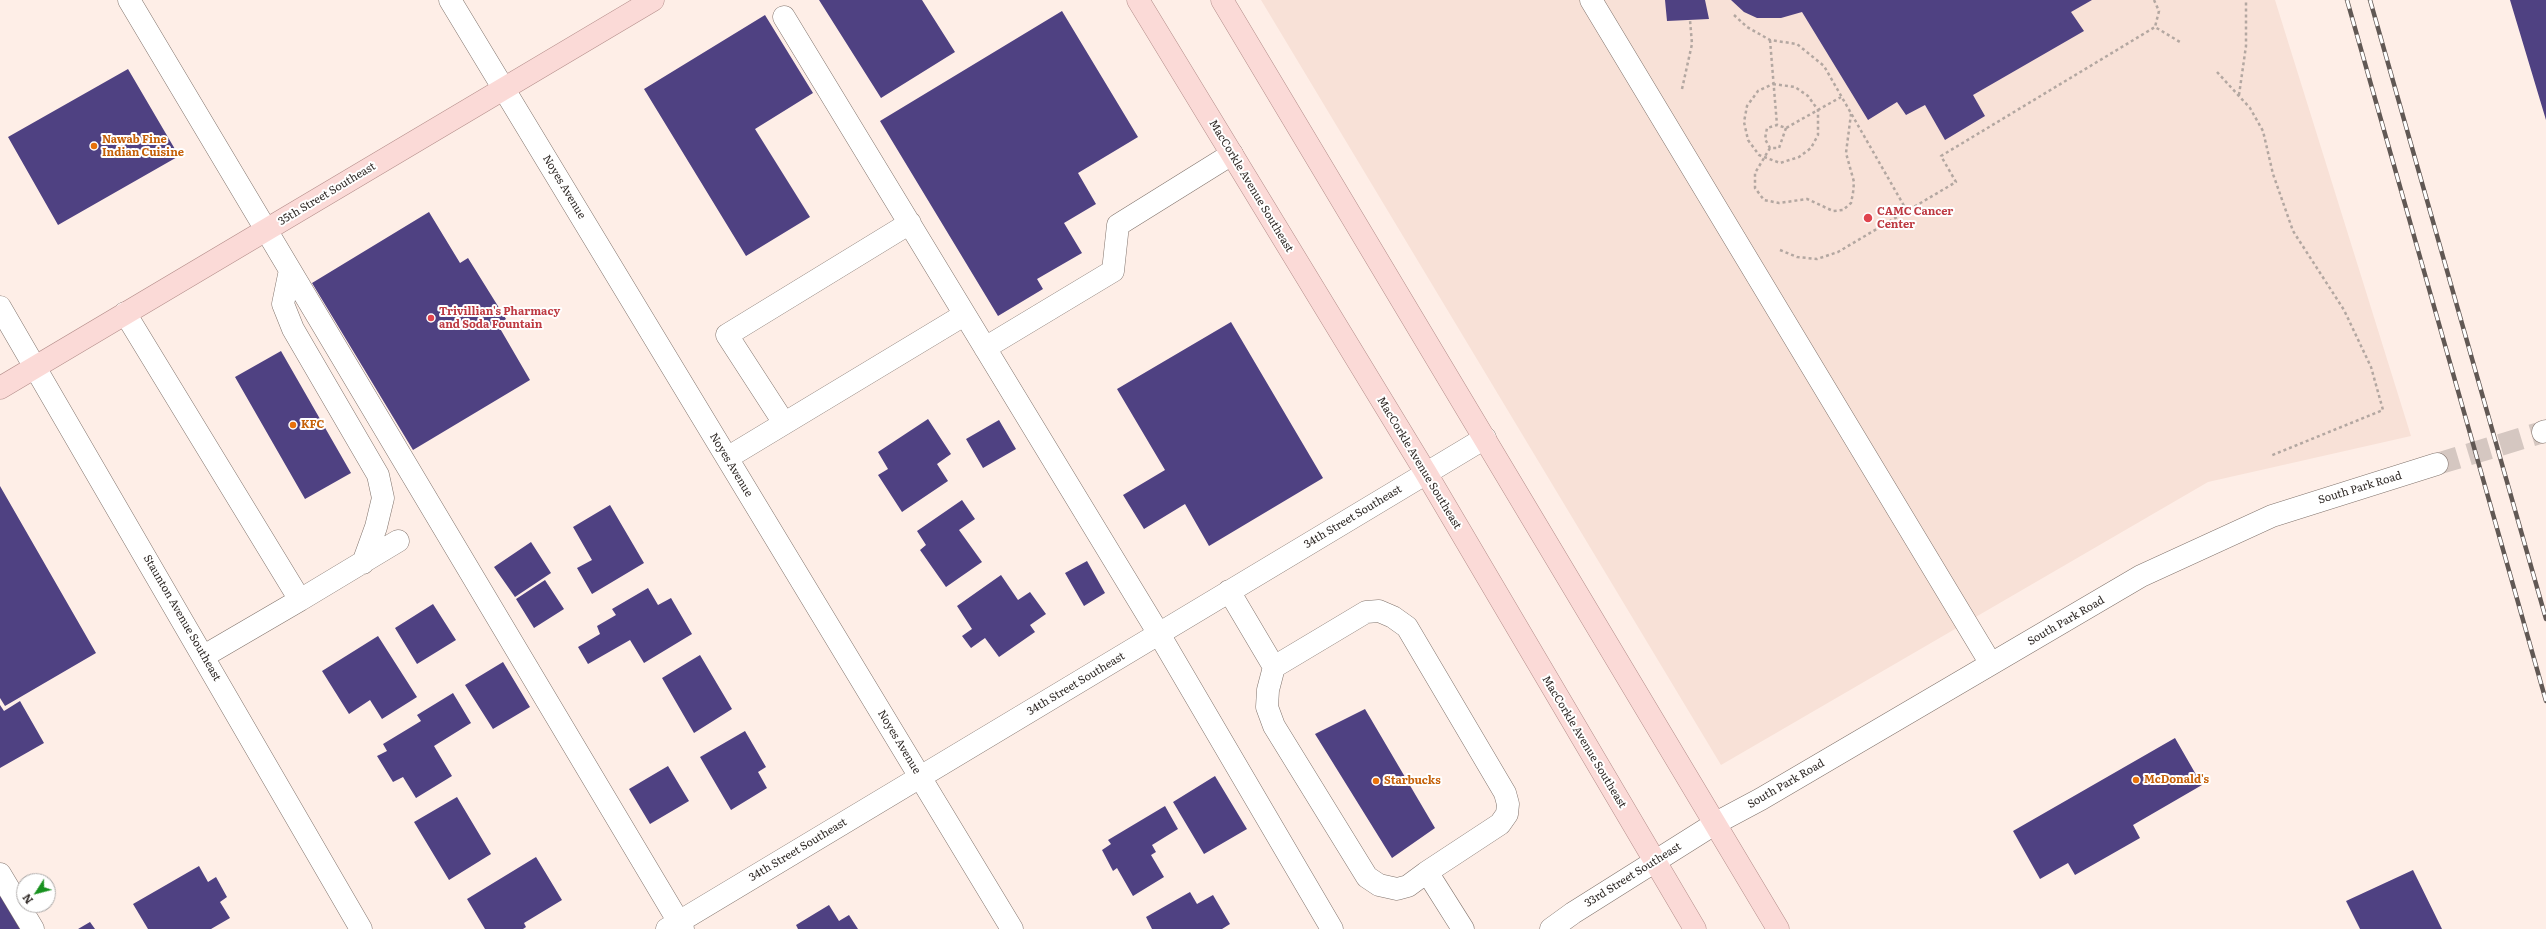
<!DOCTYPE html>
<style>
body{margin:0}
#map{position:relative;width:2546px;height:929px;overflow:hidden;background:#feeee7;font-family:Literata,serif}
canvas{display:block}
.north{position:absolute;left:16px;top:873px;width:40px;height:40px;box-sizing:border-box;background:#fff;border:1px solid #adaaa9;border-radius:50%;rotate:234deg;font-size:11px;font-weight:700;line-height:16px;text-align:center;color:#312b28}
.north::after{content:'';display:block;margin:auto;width:14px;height:18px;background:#18911f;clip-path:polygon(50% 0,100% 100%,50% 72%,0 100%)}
</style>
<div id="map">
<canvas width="2546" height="929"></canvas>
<div class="north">N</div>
</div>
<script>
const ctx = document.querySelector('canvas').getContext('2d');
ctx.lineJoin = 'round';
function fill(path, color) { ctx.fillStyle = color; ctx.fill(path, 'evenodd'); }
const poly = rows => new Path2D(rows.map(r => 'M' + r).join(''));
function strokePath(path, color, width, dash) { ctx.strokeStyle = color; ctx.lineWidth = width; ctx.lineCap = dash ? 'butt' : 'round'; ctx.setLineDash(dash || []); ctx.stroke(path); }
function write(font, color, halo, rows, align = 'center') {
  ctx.font = font + ' Literata,serif'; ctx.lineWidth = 4; ctx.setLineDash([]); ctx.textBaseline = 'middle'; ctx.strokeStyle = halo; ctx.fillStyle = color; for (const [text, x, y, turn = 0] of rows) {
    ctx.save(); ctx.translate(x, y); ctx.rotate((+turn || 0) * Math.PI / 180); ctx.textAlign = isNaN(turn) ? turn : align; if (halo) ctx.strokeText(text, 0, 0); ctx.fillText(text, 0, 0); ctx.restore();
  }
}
fill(poly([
 [1261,0,2275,0,2411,436,2208,482,1721,765]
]), '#f8e1d7');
fill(poly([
 [819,0,922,0,955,52,881,98],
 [1665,0,1705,0,1709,19,1667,21],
 [1731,0,2092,0,2071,12,2084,31,1973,95,1985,116,1945,140,1925,105,1906,115,1897,102,1868,120,1802,12,1781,18,1757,18,1744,12],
 [2510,0,2546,0,2546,120],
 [1062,11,1138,137,1078,173,1096,204,1064,223,1082,253,1037,279,1043,289,998,316,880,121],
 [765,15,813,93,755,129,810,217,746,256,644,89],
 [128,69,179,156,58,225,8,137],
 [429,212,460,263,468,258,506,319,498,325,530,380,413,450,312,283],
 [1231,322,1323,478,1209,546,1185,504,1144,529,1123,495,1165,470,1117,389],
 [281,351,351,473,305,499,235,377],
 [928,419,951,454,937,464,948,481,902,512,878,475,888,469,878,452],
 [999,420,1016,449,983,468,966,439],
 [0,486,96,653,5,706,0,698],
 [962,500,975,519,959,530,982,562,946,587,920,550,926,545,917,531],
 [610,505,644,563,592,594,577,568,592,560,573,527],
 [531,542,551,573,515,597,494,567],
 [1087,561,1105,593,1084,606,1065,573],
 [1001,575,1018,600,1030,592,1046,614,1030,625,1035,632,999,657,985,638,971,648,962,636,972,629,957,606],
 [545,580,564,609,534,628,516,599],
 [648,588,658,605,671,598,692,634,644,663,630,640,588,664,578,647,600,634,597,626,616,615,612,609],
 [433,604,456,640,417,664,395,628],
 [378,636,417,697,382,719,370,700,349,714,322,671],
 [700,655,732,709,694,733,662,678],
 [503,662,530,707,493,729,465,685],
 [453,693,471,723,434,746,452,776,416,798,403,777,393,782,377,756,387,751,383,744,421,721,417,715],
 [20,701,44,743,0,768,0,705,4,711],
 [1365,709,1435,828,1392,858,1315,734],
 [745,731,766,767,758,772,767,788,731,810,700,757],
 [2175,738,2202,785,2133,825,2140,838,2075,875,2068,863,2040,879,2013,831],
 [668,766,689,801,650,824,629,789],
 [1215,776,1247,829,1204,854,1173,802],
 [457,797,491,854,449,880,414,822],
 [1165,806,1178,829,1152,845,1156,852,1151,855,1164,877,1133,896,1117,868,1113,871,1102,850,1111,844,1108,840],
 [536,857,562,900,524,923,526,927,523,929,485,929,467,899],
 [199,866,208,882,216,877,227,897,220,902,230,918,211,929,148,929,133,904],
 [2413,870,2442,929,2360,929,2346,901],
 [0,892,21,928,20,929,0,929],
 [1190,892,1197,904,1213,895,1230,924,1222,929,1152,929,1146,917],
 [829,905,839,921,849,915,858,929,798,929,796,925],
 [90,922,95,929,78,929]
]), '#4f4182');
strokePath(poly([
 [2437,464,2543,432]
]), '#d5c7c1', 22, [22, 11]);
const minor = poly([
 [129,0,683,929],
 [450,0,1012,929],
 [1591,0,1991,664],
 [784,17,1159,634,1332,929],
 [290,270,283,304,293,329,378,475,383,498,376,527,363,563],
 [0,307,361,929],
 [125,313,300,600,204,656],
 [985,348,1113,271,1118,225,1232,154],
 [784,423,727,335,910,223],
 [2543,432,2546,431],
 [727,458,964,315],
 [1229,591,1274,667,1366,612,1379,611,1393,617,1407,627,1505,793,1508,804,1507,814,1500,824,1427,872,1463,929],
 [300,600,398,541],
 [1274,667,1268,690,1267,707,1274,726,1367,877,1379,885,1397,889,1408,886,1427,872],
 [0,874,33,929],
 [667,929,1485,438],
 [1551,929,1573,913,1716,823,1761,799,2141,576,2272,516,2437,464]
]);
const major = poly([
 [1138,0,1426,473,1695,929],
 [1222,0,1778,929],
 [0,388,653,0]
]);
strokePath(minor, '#80736c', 23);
strokePath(major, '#b38c89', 23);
strokePath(poly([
 [2154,0,2159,11,2155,27],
 [1734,15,1747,27,1770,40,1797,44,1824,66,1907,211,1956,182,1941,156,2155,27,2180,42],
 [1770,40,1777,125],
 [2217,72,2250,108,2263,131,2273,174,2293,231,2344,310,2371,367,2383,410,2270,456],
 [1773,84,1795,87,1808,96,1818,110,1818,135,1811,148,1799,157,1780,163,1759,155,1748,140,1744,122,1747,106,1758,91,1773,84],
 [1682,89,1692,44,1690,20],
 [2239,95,2246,46,2246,0],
 [1786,128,1779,148,1770,148,1765,139,1767,128,1777,125,1786,128,1841,97],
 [1770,148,1755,173,1755,188,1764,200,1779,203,1807,199,1833,211,1843,210,1851,203,1853,193,1854,182,1846,153,1851,114],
 [1780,250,1797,257,1817,259,1838,252,1907,211]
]), '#b3a7a1', 2.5, [3, 3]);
strokePath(minor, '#fff', 22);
strokePath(major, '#fbdad7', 22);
const rail = poly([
 [2347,0,2546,701],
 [2370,0,2546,619]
]);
strokePath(rail, '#615854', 4.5);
strokePath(rail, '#fff', 3, [9]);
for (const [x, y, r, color] of [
 [94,146,4,"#e8710a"],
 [1868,218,5,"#e0444e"],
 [431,318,4,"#e0444e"],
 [293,425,4,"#e8710a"],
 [2136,780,4,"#e8710a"],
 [1376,781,4,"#e8710a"]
]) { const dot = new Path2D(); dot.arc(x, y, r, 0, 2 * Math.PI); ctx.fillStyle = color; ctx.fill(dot); strokePath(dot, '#fff', 1.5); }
write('bold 11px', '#c56008', '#fff', [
 ["Nawab Fine",102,140],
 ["Indian Cuisine",102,153],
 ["KFC",301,425],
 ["McDonald's",2144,780],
 ["Starbucks",1384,781]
], 'left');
write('11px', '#312b28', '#fff', [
 ["MacCorkle Avenue Southeast",1251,186,59],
 ["Noyes Avenue",564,187,59],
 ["35th Street Southeast",327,194,-31],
 ["MacCorkle Avenue Southeast",1419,463,59],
 ["Noyes Avenue",731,465,59],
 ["South Park Road",2360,488,-17],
 ["34th Street Southeast",1353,517,-31],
 ["Staunton Avenue Southeast",182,618,60],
 ["South Park Road",2066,621,-30],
 ["34th Street Southeast",1076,684,-31],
 ["Noyes Avenue",899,742,59],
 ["MacCorkle Avenue Southeast",1584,742,59],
 ["South Park Road",1786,784,-30],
 ["34th Street Southeast",798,850,-31],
 ["33rd Street Southeast",1633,875,-32]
]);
write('bold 11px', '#be3a42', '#fff', [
 ["CAMC Cancer",1877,212],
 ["Center",1877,225],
 ["Trivillian's Pharmacy",439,312],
 ["and Soda Fountain",439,325]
], 'left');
</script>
